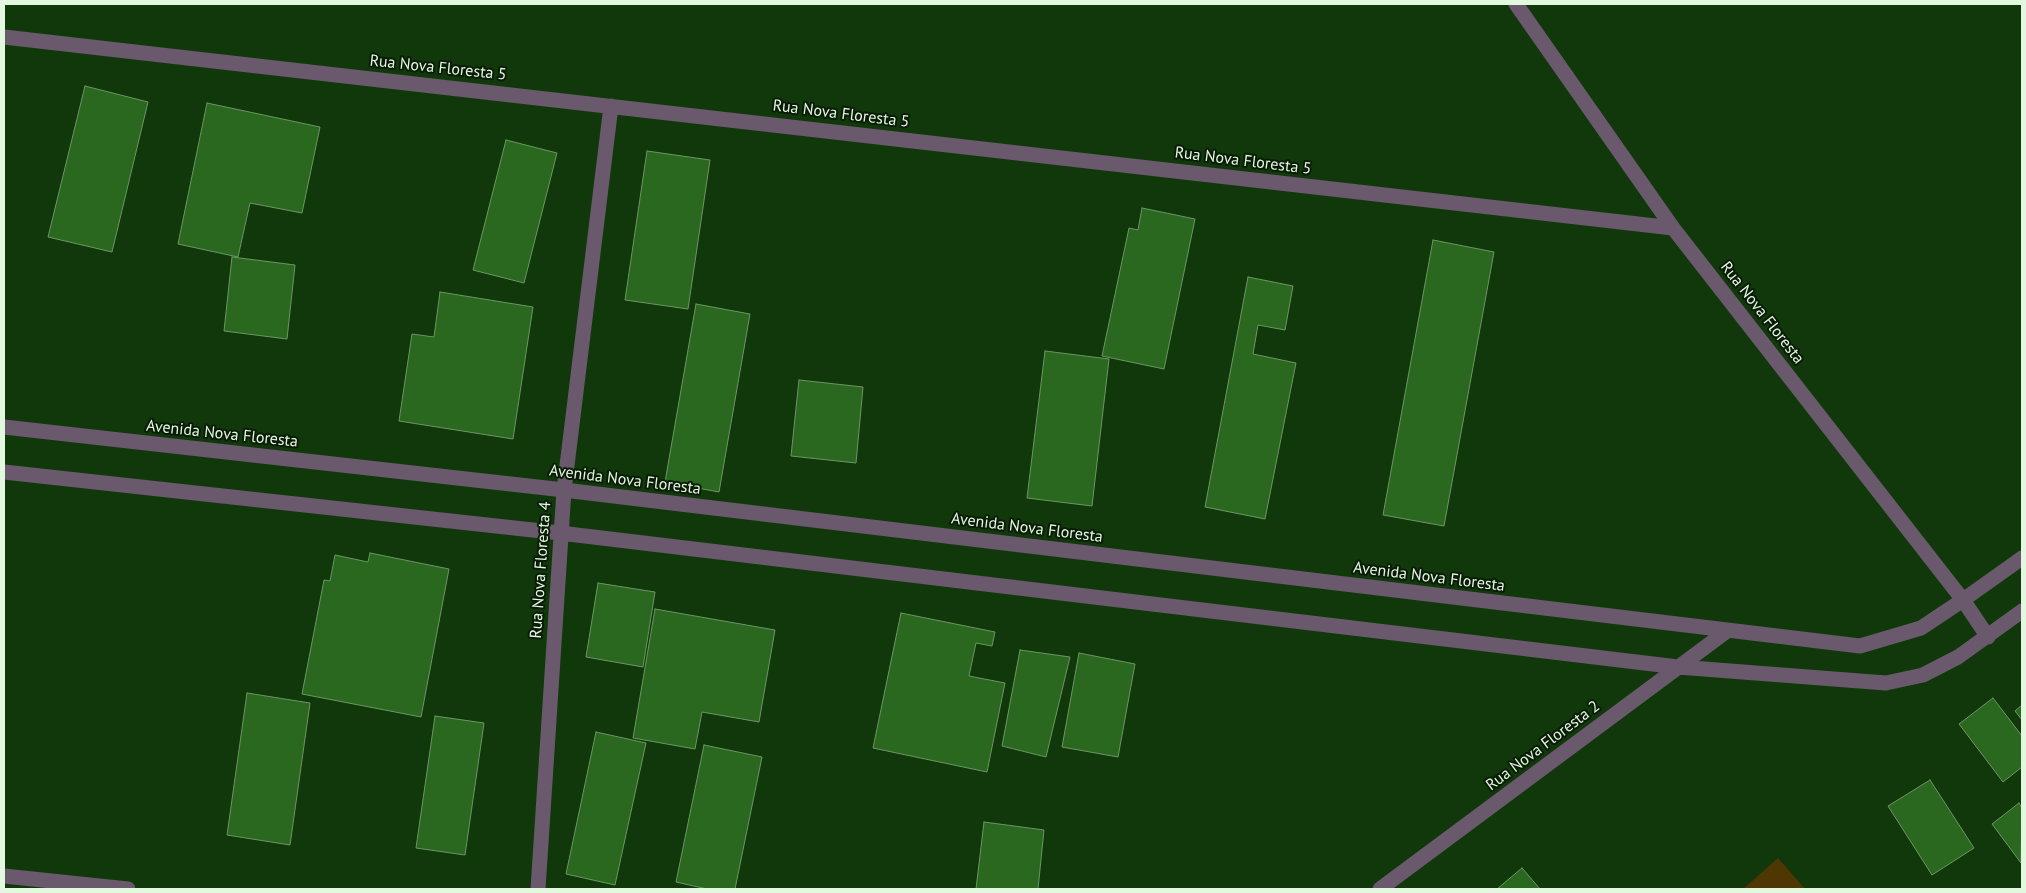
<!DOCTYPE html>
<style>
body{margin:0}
#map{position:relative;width:2026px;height:893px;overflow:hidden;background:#11380a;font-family:"PT Sans",sans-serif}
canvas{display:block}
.frame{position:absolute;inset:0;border:5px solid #e2f9df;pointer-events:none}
</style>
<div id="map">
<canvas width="2026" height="893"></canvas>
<div class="frame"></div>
</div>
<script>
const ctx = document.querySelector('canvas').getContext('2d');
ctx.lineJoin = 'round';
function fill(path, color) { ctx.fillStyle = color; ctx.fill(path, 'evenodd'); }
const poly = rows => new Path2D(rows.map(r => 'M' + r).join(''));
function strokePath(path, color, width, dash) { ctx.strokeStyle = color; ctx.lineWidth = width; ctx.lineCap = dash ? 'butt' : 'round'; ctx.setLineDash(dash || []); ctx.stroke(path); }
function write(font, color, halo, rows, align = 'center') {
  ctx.font = font + ' "PT Sans",sans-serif'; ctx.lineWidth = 4; ctx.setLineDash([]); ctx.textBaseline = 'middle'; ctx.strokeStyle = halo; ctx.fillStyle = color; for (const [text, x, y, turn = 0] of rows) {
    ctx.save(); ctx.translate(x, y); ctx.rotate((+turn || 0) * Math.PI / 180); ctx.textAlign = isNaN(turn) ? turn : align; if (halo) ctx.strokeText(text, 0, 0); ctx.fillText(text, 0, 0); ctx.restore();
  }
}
fill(poly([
 [1778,858,1805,889,1743,889]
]), '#4e3703');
const building = poly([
 [85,86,148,102,112,252,48,237,85,86],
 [207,103,320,127,302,213,250,203,238,257,178,244,207,103],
 [506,140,557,153,524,283,473,270,506,140],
 [647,151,710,160,688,309,625,300,647,151],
 [1142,208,1195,219,1164,369,1102,356,1129,228,1138,230,1142,208],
 [1433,240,1494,252,1444,526,1383,515,1433,240],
 [232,257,295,265,287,339,224,331,232,257],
 [1248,277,1293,286,1285,330,1258,325,1253,354,1296,363,1265,519,1205,507,1248,277],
 [440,292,533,307,513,439,399,421,412,334,434,337,440,292],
 [696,304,750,314,719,492,665,482,696,304],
 [1045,351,1109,359,1092,506,1027,498,1045,351],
 [799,380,863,387,856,463,791,456,799,380],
 [370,553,449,569,421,717,302,694,324,580,330,581,335,555,368,562,370,553],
 [598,583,655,592,643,667,586,657,598,583],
 [655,609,775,630,759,722,702,712,695,749,633,738,655,609],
 [901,613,995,632,992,646,976,643,969,676,1005,683,987,772,873,748,901,613],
 [1020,650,1070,657,1046,757,1002,746,1020,650],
 [1079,653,1135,664,1118,757,1062,747,1079,653],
 [247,693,310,703,290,845,227,835,247,693],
 [1993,698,2022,736,2022,767,2003,782,1959,724,1993,698],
 [2022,705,2022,720,2015,711,2022,705],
 [435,716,484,723,465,855,416,848,435,716],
 [596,732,646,743,615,885,566,874,596,732],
 [704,745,762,757,735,889,707,889,676,882,704,745],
 [1930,780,1974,848,1932,875,1888,806,1930,780],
 [2019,803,2022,808,2021,863,1992,824,2019,803],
 [984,822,1044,830,1038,889,976,889,984,822],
 [1522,868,1540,889,1497,889,1522,868]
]);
fill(building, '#2a6820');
strokePath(building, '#6c9665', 1);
strokePath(poly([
 [1516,4,1673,228,1963,600,1988,637],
 [4,37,1673,228],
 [4,427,564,490,1860,646,1921,628,1963,600,2022,558],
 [4,472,560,533,1678,667,1886,683,1923,675,1958,657,2022,611],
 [4,876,128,889],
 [538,889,564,490,611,106],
 [1380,889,1727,631]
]), '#6a596d', 15);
write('16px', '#e2f9df', '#0a1b08', [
 ["Rua Nova Floresta 5",438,68,6],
 ["Rua Nova Floresta 5",841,114,7],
 ["Rua Nova Floresta 5",1243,161,7],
 ["Rua Nova Floresta",1762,313,52],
 ["Avenida Nova Floresta",222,434,6],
 ["Avenida Nova Floresta",625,480,7],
 ["Avenida Nova Floresta",1027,528,7],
 ["Rua Nova Floresta 4",541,570,-86],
 ["Avenida Nova Floresta",1429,577,7],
 ["Rua Nova Floresta 2",1543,746,-37]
]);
</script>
